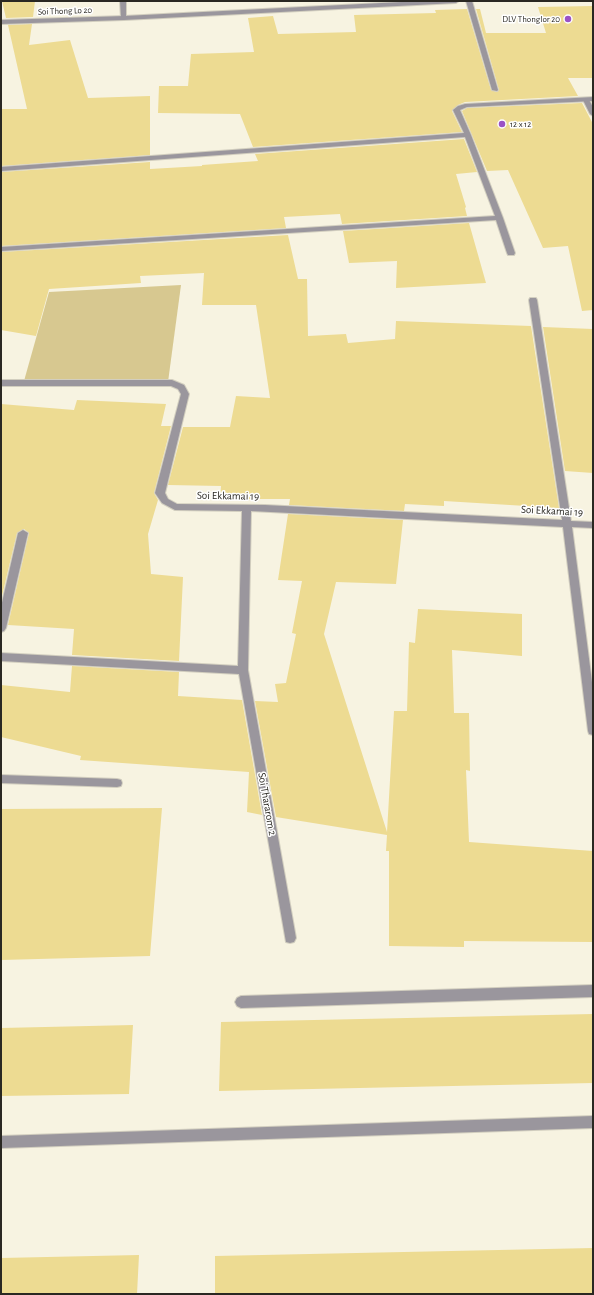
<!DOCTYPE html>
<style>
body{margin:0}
#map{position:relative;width:594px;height:1295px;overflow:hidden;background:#f7f3e1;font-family:"Alegreya Sans",sans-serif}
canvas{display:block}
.frame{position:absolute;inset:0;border:2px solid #2a2822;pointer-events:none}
</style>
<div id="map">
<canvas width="594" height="1295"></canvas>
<div class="frame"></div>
</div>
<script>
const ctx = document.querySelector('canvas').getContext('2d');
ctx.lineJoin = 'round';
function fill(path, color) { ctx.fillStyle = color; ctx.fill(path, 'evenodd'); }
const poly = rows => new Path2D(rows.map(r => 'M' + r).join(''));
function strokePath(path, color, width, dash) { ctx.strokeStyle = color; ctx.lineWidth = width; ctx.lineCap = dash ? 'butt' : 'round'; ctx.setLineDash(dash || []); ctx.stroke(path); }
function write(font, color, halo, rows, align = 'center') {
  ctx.font = font + ' "Alegreya Sans",sans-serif'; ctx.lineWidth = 3; ctx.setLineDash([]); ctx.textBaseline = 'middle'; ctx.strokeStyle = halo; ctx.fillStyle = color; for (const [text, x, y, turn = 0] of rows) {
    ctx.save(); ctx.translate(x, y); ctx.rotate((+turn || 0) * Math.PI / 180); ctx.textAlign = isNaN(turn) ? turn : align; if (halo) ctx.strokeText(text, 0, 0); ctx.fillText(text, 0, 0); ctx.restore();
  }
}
fill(poly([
 [181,285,168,382,24,381,49,292]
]), '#d7c890');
fill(poly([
 [2,1,35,1,33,17,6,18],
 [593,6,593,78,568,78,578,96,465,102,458,105,452,111,462,132,253,147,240,114,158,113,159,86,188,86,191,54,254,52,248,18,273,16,278,34,356,32,354,15,436,13,435,10,467,9,491,90,497,92,499,90,476,9,480,9,486,33,546,33,538,7],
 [32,24,29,45,70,40,88,98,150,96,150,155,1,166,1,109,27,109,8,25],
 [582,103,593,124,593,310,582,311,568,246,543,248,508,170,487,171,462,111,467,108],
 [464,139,477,172,456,174,466,207,465,208,467,216,342,224,340,214,284,217,286,228,1,246,1,172,150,162,150,169,202,166,202,165,258,161,255,154],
 [469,223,486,283,396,288,397,261,349,263,343,231],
 [288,235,298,279,307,279,308,336,346,334,348,343,395,339,396,321,531,326,559,508,444,501,444,506,405,504,404,511,289,505,290,499,220,499,221,486,168,485,183,427,230,427,236,396,270,398,256,305,202,305,204,273,140,276,141,283,49,289,36,336,1,330,1,252],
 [543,327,593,329,593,473,565,471],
 [77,400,166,404,161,426,171,426,154,493,158,500,148,534,151,574,183,577,179,661,72,655,74,629,8,625,29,533,24,529,17,533,1,600,1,404,74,410],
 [288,514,403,520,396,584,336,582,324,634,387,832,394,711,407,711,409,642,415,643,418,609,522,614,522,656,452,650,454,713,469,713,470,771,466,770,469,842,593,851,593,942,464,941,464,947,389,946,389,851,386,851,387,835,276,817,255,701,278,702,275,684,286,683,296,634,292,633,302,581,278,580],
 [72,666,179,672,178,696,242,700,262,815,247,812,249,772,80,760,81,756,1,737,1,685,70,692],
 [162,808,150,956,1,960,1,809],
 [593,1014,593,1083,219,1091,221,1022],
 [133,1025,129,1094,1,1096,1,1028],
 [593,1248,593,1294,215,1294,215,1256],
 [139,1255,137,1294,1,1294,1,1258]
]), '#eddb92');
const service = poly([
 [120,1,126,1,126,19,121,18,120,1],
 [584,99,589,100,593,107,593,116,590,114,583,100,584,99],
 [593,985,593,997,241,1008,237,1006,235,1002,237,998,241,996,593,985],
 [593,1116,593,1128,1,1148,1,1136,593,1116]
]);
const minor = poly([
 [466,1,472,1,498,90,497,91,492,90,466,1],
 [593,97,593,101,467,107,460,110,471,135,503,218,515,253,514,255,508,255,507,253,496,220,1,251,1,247,495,216,465,137,1,171,1,167,464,133,453,110,458,106,465,104,593,97],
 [530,298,536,298,537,300,571,521,593,522,593,528,572,527,593,690,593,735,589,734,588,731,563,527,251,511,248,670,296,938,294,942,290,943,286,942,239,674,1,661,1,653,238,666,242,511,175,510,162,503,155,493,181,394,178,389,171,386,1,386,1,380,172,380,184,385,189,394,165,493,168,499,177,504,265,505,562,520,529,300,530,298],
 [23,530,28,533,6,628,4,631,1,632,1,607,18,533,23,530],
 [1,775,117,779,121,780,122,783,121,786,117,787,1,783,1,775]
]);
const tertiary = poly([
 [421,1,459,1,456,3,124,20,1,24,1,20,124,16,421,1]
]);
strokePath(service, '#d2cebf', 2);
strokePath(minor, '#d2cebf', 2);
strokePath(tertiary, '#d2cebf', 2);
fill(service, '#9a969d');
fill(minor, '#9a969d');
fill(tertiary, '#9a969d');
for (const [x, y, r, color] of [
 [568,19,4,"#9a52c6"],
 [502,124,4,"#9a52c6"]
]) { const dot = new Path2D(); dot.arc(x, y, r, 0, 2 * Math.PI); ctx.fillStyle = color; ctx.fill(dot); strokePath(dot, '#fff', 1.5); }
write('9px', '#2a2822', '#fff', [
 ["Soi Thong Lo 20",65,11,-2]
]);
write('9px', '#2a2822', '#fff', [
 ["DLV Thonglor 20",560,19],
 ["12 x 12",510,124,"left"]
], 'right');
write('11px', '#2a2822', '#fff', [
 ["Soi Ekkamai 19",228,496,1],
 ["Soi Ekkamai 19",552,511,3],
 ["Soi Thararom 2",267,804,80]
]);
</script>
